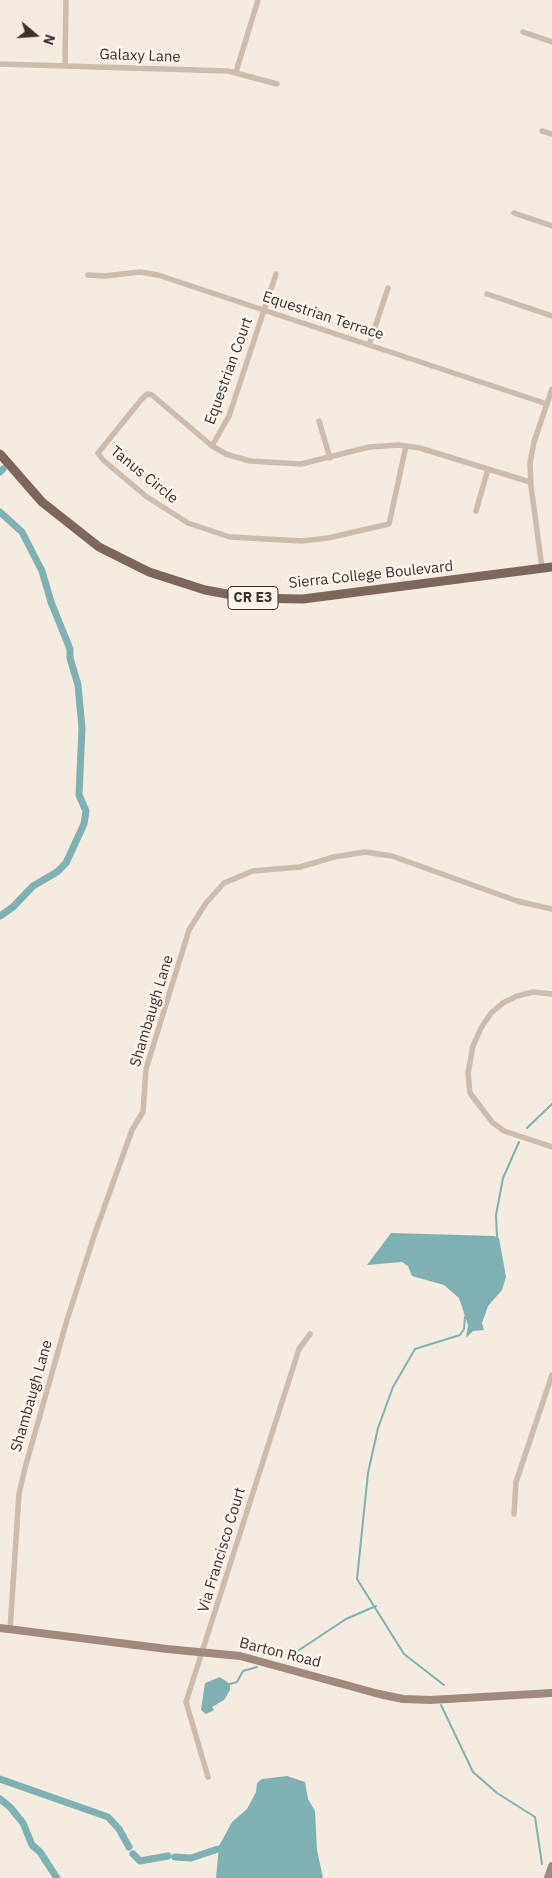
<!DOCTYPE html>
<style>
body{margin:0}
#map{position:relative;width:552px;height:1878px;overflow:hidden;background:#f4ebe1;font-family:"IBM Plex Sans",sans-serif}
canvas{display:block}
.north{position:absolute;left:10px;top:10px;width:50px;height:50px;-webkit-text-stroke:4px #fbf5ee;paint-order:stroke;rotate:108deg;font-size:14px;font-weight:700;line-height:20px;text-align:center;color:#3b302b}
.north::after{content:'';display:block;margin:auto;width:18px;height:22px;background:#3b302b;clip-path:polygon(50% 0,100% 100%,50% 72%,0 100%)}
</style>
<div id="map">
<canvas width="552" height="1878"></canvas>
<div class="north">N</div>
</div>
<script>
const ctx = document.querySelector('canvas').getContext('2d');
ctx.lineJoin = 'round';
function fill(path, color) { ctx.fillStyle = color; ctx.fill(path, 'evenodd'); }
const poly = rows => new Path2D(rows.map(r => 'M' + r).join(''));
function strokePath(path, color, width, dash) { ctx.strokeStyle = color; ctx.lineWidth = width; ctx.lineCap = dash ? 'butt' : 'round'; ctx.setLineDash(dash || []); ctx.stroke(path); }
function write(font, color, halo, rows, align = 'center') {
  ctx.font = font + ' "IBM Plex Sans",sans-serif'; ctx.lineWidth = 5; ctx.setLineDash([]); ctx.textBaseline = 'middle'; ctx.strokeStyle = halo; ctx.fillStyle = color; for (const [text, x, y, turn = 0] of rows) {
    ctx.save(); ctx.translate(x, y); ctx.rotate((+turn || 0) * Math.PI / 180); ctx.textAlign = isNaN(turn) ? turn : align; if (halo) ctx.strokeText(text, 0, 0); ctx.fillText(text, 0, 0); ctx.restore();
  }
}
fill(poly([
 [391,1233,494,1236,499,1238,506,1277,502,1290,488,1306,482,1323,484,1330,473,1331,466,1338,468,1325,459,1298,444,1285,412,1276,408,1266,402,1262,367,1265],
 [220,1677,230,1684,230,1690,224,1700,212,1707,214,1710,206,1714,201,1710,205,1683],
 [287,1776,305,1782,308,1799,315,1811,317,1850,323,1878,216,1878,219,1846,232,1822,247,1809,256,1792,257,1783,262,1779]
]), '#7fb0b2');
strokePath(poly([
 [527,1128,552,1104],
 [497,1237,496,1215,503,1178,519,1142],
 [287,1658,346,1619,376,1606],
 [230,1684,237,1682,243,1671,257,1667],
 [444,1685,404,1654,357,1579,368,1473,378,1428,393,1387,415,1349,460,1335,464,1329,465,1317],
 [441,1705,473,1772,497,1793,535,1817,542,1864]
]), '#7fb0b2', 2);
strokePath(poly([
 [0,472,3,469],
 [0,512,22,532,42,571,51,602,70,649,70,658,78,685,82,728,79,795,86,811,84,824,66,863,57,872,33,886,13,907,0,916],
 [0,1779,108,1817,119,1829,129,1847],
 [0,1799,10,1807,23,1823,32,1845,40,1852,57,1878],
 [133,1854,140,1861,168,1856],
 [175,1857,191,1858,218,1849]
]), '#7fb0b2', 7);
strokePath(poly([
 [523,32,552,42],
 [0,64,228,71,277,84],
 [65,66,66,0],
 [236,72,258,0],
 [542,131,552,134],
 [514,213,552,226],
 [88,275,105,276,140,272,158,275,547,404],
 [487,294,552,316],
 [369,345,388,288],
 [319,421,330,458],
 [212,446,229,416,276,274],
 [406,446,389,524,328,538,302,541,230,537,188,523,147,497,103,460,98,453,141,400,147,394,152,395,212,446,226,454,250,461,301,464,369,447,399,445,420,448,530,482],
 [476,511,488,469],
 [542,568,531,486,530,463,534,442,552,389],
 [552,994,533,992,517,996,503,1003,491,1013,481,1028,473,1046,468,1073,470,1093,492,1122,504,1131,552,1147],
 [514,1514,516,1482,552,1375],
 [10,1630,19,1494,25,1468,67,1320,95,1233,132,1130,143,1112,146,1069,189,930,206,903,224,883,253,871,300,867,334,857,365,852,392,856,517,901,552,909],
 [208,1777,186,1702,299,1349,310,1334]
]), '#cdbbac', 5.5);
strokePath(poly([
 [0,1628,167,1649,240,1656,379,1694,403,1699,430,1700,552,1693],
 [548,1878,552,1866]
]), '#a18a7d', 8);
strokePath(poly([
 [0,454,42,502,99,547,149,572,205,590,249,598,303,599,552,567]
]), '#7d675c', 9);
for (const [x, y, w] of [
 [253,598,50]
]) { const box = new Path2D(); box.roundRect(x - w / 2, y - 11.5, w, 23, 4); ctx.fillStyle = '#fbf5ee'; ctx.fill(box); strokePath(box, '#3b302b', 1); }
write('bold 14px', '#3b302b', null, [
 ["CR E3",253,598]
]);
write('15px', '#3b302b', '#fbf5ee', [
 ["Galaxy Lane",140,56,2],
 ["Equestrian Terrace",323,316,18],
 ["Equestrian Court",229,371,-70],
 ["Tanus Circle",144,475,39],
 ["Sierra College Boulevard",371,575,-6],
 ["Shambaugh Lane",152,1011,-73],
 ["Shambaugh Lane",32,1396,-74],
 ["Via Francisco Court",222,1550,-73],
 ["Barton Road",280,1653,14]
]);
</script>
